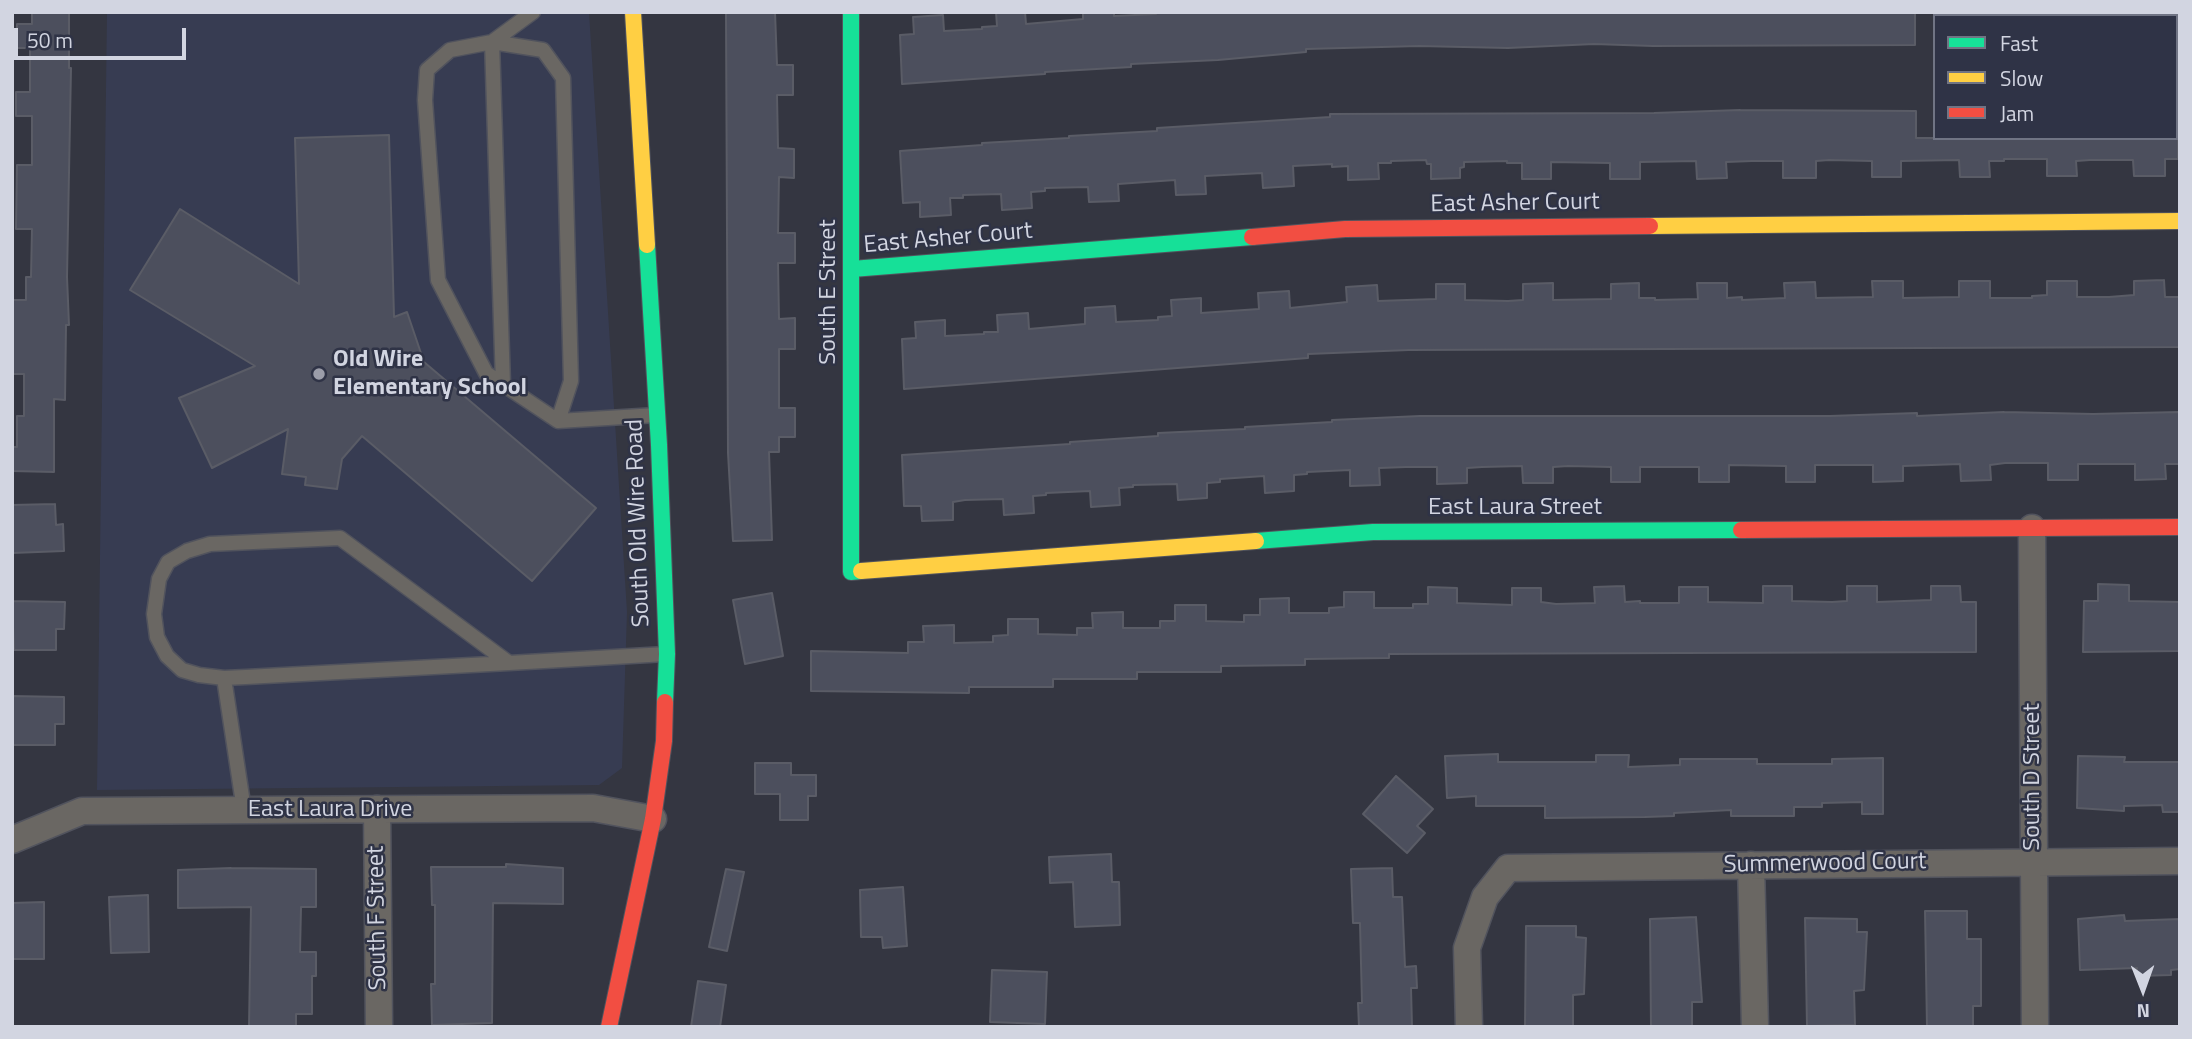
<!DOCTYPE html>
<style>
body{margin:0}
#map{position:relative;width:2192px;height:1039px;overflow:hidden;background:#343641;font-family:"Titillium Web",sans-serif}
canvas{display:block}
.frame{position:absolute;inset:0;border:14px solid #d2d5e1;pointer-events:none}
.legend{position:absolute;left:1933px;top:14px;width:245px;height:126px;box-sizing:border-box;background:#2f3346;border:2px solid #707484;margin:0;padding:9px 12px;list-style:none;font-size:21px;color:#d2d5e1}
.legend li{display:flex;align-items:center;gap:14px;height:35px}
.legend b{width:35px;border:2px solid #707484}
.north{position:absolute;left:2108px;top:955px;width:70px;height:70px;-webkit-text-stroke:5px #2f3346;paint-order:stroke;rotate:179deg;font-size:19px;font-weight:700;line-height:28px;text-align:center;color:#d2d5e1}
.north::after{content:'';display:block;margin:auto;width:24px;height:32px;background:#d2d5e1;clip-path:polygon(50% 0,100% 100%,50% 72%,0 100%)}
.scale{position:absolute;left:14px;top:28px;width:172px;height:32px;box-sizing:border-box;border:4px solid #d2d5e1;border-top:0;padding-left:9px;font-size:21px;line-height:24px;white-space:nowrap;color:#d2d5e1;-webkit-text-stroke:5px #2f3346;paint-order:stroke}
</style>
<div id="map">
<canvas width="2192" height="1039"></canvas>
<div class="frame"></div>
<ul class="legend">
<li><b style="height:9px;background:#16e098"></b>Fast</li>
<li><b style="height:9px;background:#ffcf43"></b>Slow</li>
<li><b style="height:9px;background:#f24e42"></b>Jam</li>
</ul>
<div class="north">N</div>
<div class="scale">50 m</div>
</div>
<script>
const ctx = document.querySelector('canvas').getContext('2d');
ctx.lineJoin = 'round';
function fill(path, color) { ctx.fillStyle = color; ctx.fill(path, 'evenodd'); }
const poly = rows => new Path2D(rows.map(r => 'M' + r).join(''));
function strokePath(path, color, width, dash) { ctx.strokeStyle = color; ctx.lineWidth = width; ctx.lineCap = dash ? 'butt' : 'round'; ctx.setLineDash(dash || []); ctx.stroke(path); }
function write(font, color, halo, rows, align = 'center') {
  ctx.font = font + ' "Titillium Web",sans-serif'; ctx.lineWidth = 5; ctx.setLineDash([]); ctx.textBaseline = 'middle'; ctx.strokeStyle = halo; ctx.fillStyle = color; for (const [text, x, y, turn = 0] of rows) {
    ctx.save(); ctx.translate(x, y); ctx.rotate((+turn || 0) * Math.PI / 180); ctx.textAlign = isNaN(turn) ? turn : align; if (halo) ctx.strokeText(text, 0, 0); ctx.fillText(text, 0, 0); ctx.restore();
  }
}
fill(poly([
 [107,12,589,12,627,612,622,768,599,785,97,790]
]), '#373c52');
const building = poly([
 [32,12,69,12,69,68,71,68,67,277,69,325,66,325,65,400,54,399,54,472,12,471,12,447,17,447,17,416,24,416,24,374,12,374,13,300,26,300,26,277,31,277,32,229,16,229,17,165,32,165,32,116,16,116,16,92,30,92,30,48,17,48,17,24,32,24,32,12],
 [726,12,775,12,777,65,793,65,793,95,777,95,778,148,794,149,794,178,779,177,778,233,795,233,795,263,778,263,779,319,795,318,795,349,779,349,779,408,795,408,795,437,779,437,779,452,769,452,772,540,733,541,728,453,726,12],
 [996,12,1025,12,1026,24,1083,19,1083,12,1114,12,1114,16,1156,14,1156,12,1915,12,1915,45,1653,46,1594,44,1508,48,1419,46,1306,49,1306,52,1218,60,1131,64,1131,67,1045,72,1045,74,902,84,900,35,914,34,913,17,943,15,944,31,982,29,982,27,997,26,996,12],
 [1740,110,1916,111,1916,138,2178,138,2178,159,2165,159,2165,176,2134,176,2133,160,2090,160,2076,161,2077,176,2047,176,2047,159,2004,159,2004,161,1989,161,1990,177,1960,177,1959,160,1901,161,1901,177,1872,177,1872,161,1829,160,1816,161,1816,178,1783,178,1783,161,1752,161,1726,162,1727,178,1697,179,1696,161,1640,162,1640,179,1610,179,1610,163,1551,162,1551,179,1522,179,1522,163,1507,163,1507,161,1464,162,1464,167,1460,168,1460,178,1431,179,1431,164,1427,164,1426,160,1391,161,1391,163,1378,163,1379,179,1348,180,1348,166,1332,167,1332,164,1293,166,1294,186,1263,188,1262,173,1205,176,1206,194,1176,195,1175,180,1118,184,1119,201,1089,202,1088,187,1045,188,1045,191,1031,192,1032,208,1002,210,1001,194,963,195,963,198,950,198,951,215,920,217,920,202,903,203,900,151,982,145,982,143,1069,138,1069,136,1157,131,1157,128,1330,117,1330,114,1654,113,1740,110],
 [389,135,394,317,407,312,424,362,596,508,532,581,362,436,342,459,337,489,305,485,306,477,282,474,288,429,212,468,179,398,255,366,130,290,180,209,299,284,295,138,389,135],
 [2164,280,2165,297,2179,297,2180,347,1409,350,1308,354,1308,358,904,389,902,339,916,338,915,322,945,320,945,336,984,334,984,332,998,332,997,315,1028,313,1029,329,1085,324,1085,308,1115,306,1116,322,1158,320,1158,317,1172,316,1171,300,1201,298,1201,313,1259,309,1258,293,1289,291,1290,308,1347,302,1346,287,1377,285,1378,301,1436,299,1436,284,1465,284,1465,300,1508,301,1523,300,1523,284,1553,283,1553,300,1611,299,1611,284,1639,283,1639,298,1655,298,1655,300,1698,299,1697,283,1727,283,1727,298,1742,297,1742,300,1785,298,1784,283,1815,282,1816,298,1873,297,1872,281,1903,281,1903,298,1959,297,1959,281,1990,281,1990,298,2032,298,2032,296,2047,295,2047,281,2077,281,2077,297,2109,297,2134,295,2134,281,2164,280],
 [2004,412,2093,414,2179,412,2180,464,2165,464,2166,479,2135,480,2135,464,2078,464,2078,480,2048,480,2048,463,2005,463,1990,465,1991,480,1961,481,1960,464,1903,466,1903,481,1873,482,1873,465,1815,465,1815,482,1786,482,1786,466,1729,465,1729,482,1699,482,1699,467,1640,467,1640,482,1611,482,1611,467,1568,466,1553,467,1553,483,1523,483,1522,466,1482,467,1467,468,1467,483,1437,484,1437,467,1406,467,1379,468,1380,485,1350,486,1350,470,1307,472,1307,474,1294,475,1294,491,1265,493,1264,476,1220,479,1220,482,1207,483,1207,498,1178,500,1177,484,1133,485,1133,487,1119,488,1120,505,1091,507,1090,491,1046,493,1046,495,1033,496,1034,513,1004,515,1003,499,965,500,953,502,953,520,922,521,921,506,904,506,902,455,1070,444,1070,442,1158,436,1158,433,1245,429,1245,427,1332,422,1332,420,1420,416,1830,416,1917,413,1917,416,2004,412],
 [55,504,56,525,63,524,64,551,12,553,12,505,55,504],
 [2098,584,2129,585,2129,601,2180,602,2180,651,2083,652,2084,601,2098,601,2098,584],
 [1624,586,1625,602,1640,601,1640,603,1679,603,1679,587,1708,587,1708,602,1763,603,1763,586,1792,586,1792,601,1832,602,1847,601,1847,586,1877,586,1877,602,1931,600,1931,586,1960,586,1961,602,1976,602,1976,652,1389,654,1389,658,1305,659,1305,665,1221,666,1221,672,1137,672,1137,679,1053,679,1053,687,969,687,969,693,811,691,811,651,908,653,908,642,924,642,923,626,954,625,954,643,993,642,993,636,1008,635,1008,619,1038,619,1038,634,1077,635,1077,628,1093,628,1092,613,1123,612,1123,628,1160,628,1160,621,1175,621,1175,605,1206,605,1206,621,1244,622,1244,615,1260,615,1260,599,1289,598,1289,613,1329,613,1329,608,1344,607,1344,592,1374,592,1374,608,1413,608,1413,604,1428,604,1428,587,1457,588,1457,603,1512,605,1512,588,1541,588,1541,602,1556,604,1595,603,1594,587,1624,586],
 [772,593,783,656,745,664,733,600,772,593],
 [12,601,65,602,64,629,56,629,56,650,14,650,12,601],
 [12,696,64,697,64,724,55,724,55,745,13,745,12,696],
 [1498,754,1498,762,1596,762,1596,755,1629,755,1628,767,1680,765,1680,759,1757,759,1757,764,1832,764,1832,759,1883,758,1883,814,1862,814,1862,802,1822,803,1822,807,1794,807,1794,816,1731,816,1731,810,1674,813,1674,816,1645,817,1545,818,1545,806,1476,806,1476,796,1447,798,1445,756,1498,754],
 [2078,756,2125,757,2124,762,2180,762,2180,812,2163,812,2162,805,2124,806,2124,811,2077,808,2078,756],
 [755,763,791,763,791,775,816,775,816,796,808,796,808,820,780,820,780,794,755,794,755,763],
 [1396,776,1433,809,1417,826,1425,833,1407,853,1363,814,1396,776],
 [1111,854,1112,882,1119,882,1120,925,1075,927,1073,882,1050,883,1049,857,1111,854],
 [506,864,563,868,563,904,493,903,492,1023,432,1025,431,984,435,984,435,905,432,905,431,867,506,867,506,864],
 [231,868,316,869,316,907,301,907,300,952,316,952,316,976,312,976,312,1014,296,1014,296,1027,249,1027,251,907,178,908,178,870,231,868],
 [1392,868,1393,897,1402,897,1405,967,1416,966,1417,988,1411,988,1412,1027,1359,1027,1358,1003,1362,1003,1360,923,1353,923,1351,869,1392,868],
 [726,869,744,872,727,951,709,947,726,869],
 [903,887,907,946,883,948,882,937,861,937,860,890,903,887],
 [148,895,149,952,111,953,109,897,148,895],
 [44,902,44,959,12,959,12,903,44,902],
 [1925,911,1967,911,1967,939,1981,939,1981,1006,1973,1006,1973,1027,1927,1027,1925,911],
 [2124,915,2125,921,2180,919,2180,969,2171,970,2171,975,2137,976,2137,968,2080,970,2078,919,2124,915],
 [1696,917,1702,1002,1692,1002,1692,1027,1651,1027,1650,919,1696,917],
 [1805,918,1857,919,1857,932,1867,932,1864,990,1854,991,1855,1025,1807,1026,1805,918],
 [1526,926,1576,926,1576,937,1586,938,1584,994,1573,995,1573,1027,1525,1027,1526,926],
 [992,970,1047,972,1045,1024,990,1022,992,970],
 [698,981,726,985,720,1027,691,1027,698,981]
]);
fill(building, '#4c4f5d');
strokePath(building, '#5a5c66', 2);
const lane = poly([
 [533,12,492,42,450,50,427,70,425,100,438,280,486,373,558,421,657,415],
 [503,384,492,42,543,50,563,78,571,381,558,421],
 [509,663,340,538,210,544,187,551,168,562,159,579,154,614,157,637,167,656,182,670,199,675,224,678,246,677,509,663,666,654],
 [224,678,244,810]
]);
const street = poly([
 [2032,528,2035,1027],
 [377,809,379,1027],
 [12,840,82,811,593,808,653,819],
 [1751,865,1755,1027],
 [1469,1027,1467,948,1485,897,1508,868,2180,861]
]);
const fast = poly([
 [851,12,851,572,861,571],
 [647,245,659,445,667,654,665,702],
 [852,269,1252,237],
 [1256,541,1373,532,1741,530]
]);
const slow = poly([
 [633,12,647,245],
 [1650,226,2180,221],
 [861,571,1256,541]
]);
const jam = poly([
 [1252,237,1345,229,1650,226],
 [1741,530,2180,527],
 [609,1027,653,819,664,741,665,702]
]);
strokePath(lane, '#51535d', 17);
strokePath(street, '#51535d', 29);
strokePath(fast, '#51535d', 18);
strokePath(slow, '#51535d', 18);
strokePath(jam, '#51535d', 18);
strokePath(lane, '#6a6763', 14);
strokePath(street, '#6a6763', 26);
strokePath(fast, '#16e098', 16);
strokePath(slow, '#ffcf43', 16);
strokePath(jam, '#f24e42', 16);
for (const [x, y, r, color] of [
 [319,374,7,"#9b9da9"]
]) { const dot = new Path2D(); dot.arc(x, y, r, 0, 2 * Math.PI); ctx.fillStyle = color; ctx.fill(dot); strokePath(dot, '#2f3346', 2.5); }
write('24px', '#d2d5e1', '#2f3346', [
 ["East Asher Court",1515,204,-1],
 ["East Asher Court",948,239,-5],
 ["South E Street",829,292,-90],
 ["East Laura Street",1515,508],
 ["South Old Wire Road",639,523,-92],
 ["South D Street",2033,777,-90],
 ["East Laura Drive",330,810],
 ["Summerwood Court",1825,864,-1],
 ["South F Street",378,918,-91]
]);
write('bold 24px', '#d2d5e1', '#2f3346', [
 ["Old Wire",333,360],
 ["Elementary School",333,388]
], 'left');
</script>
